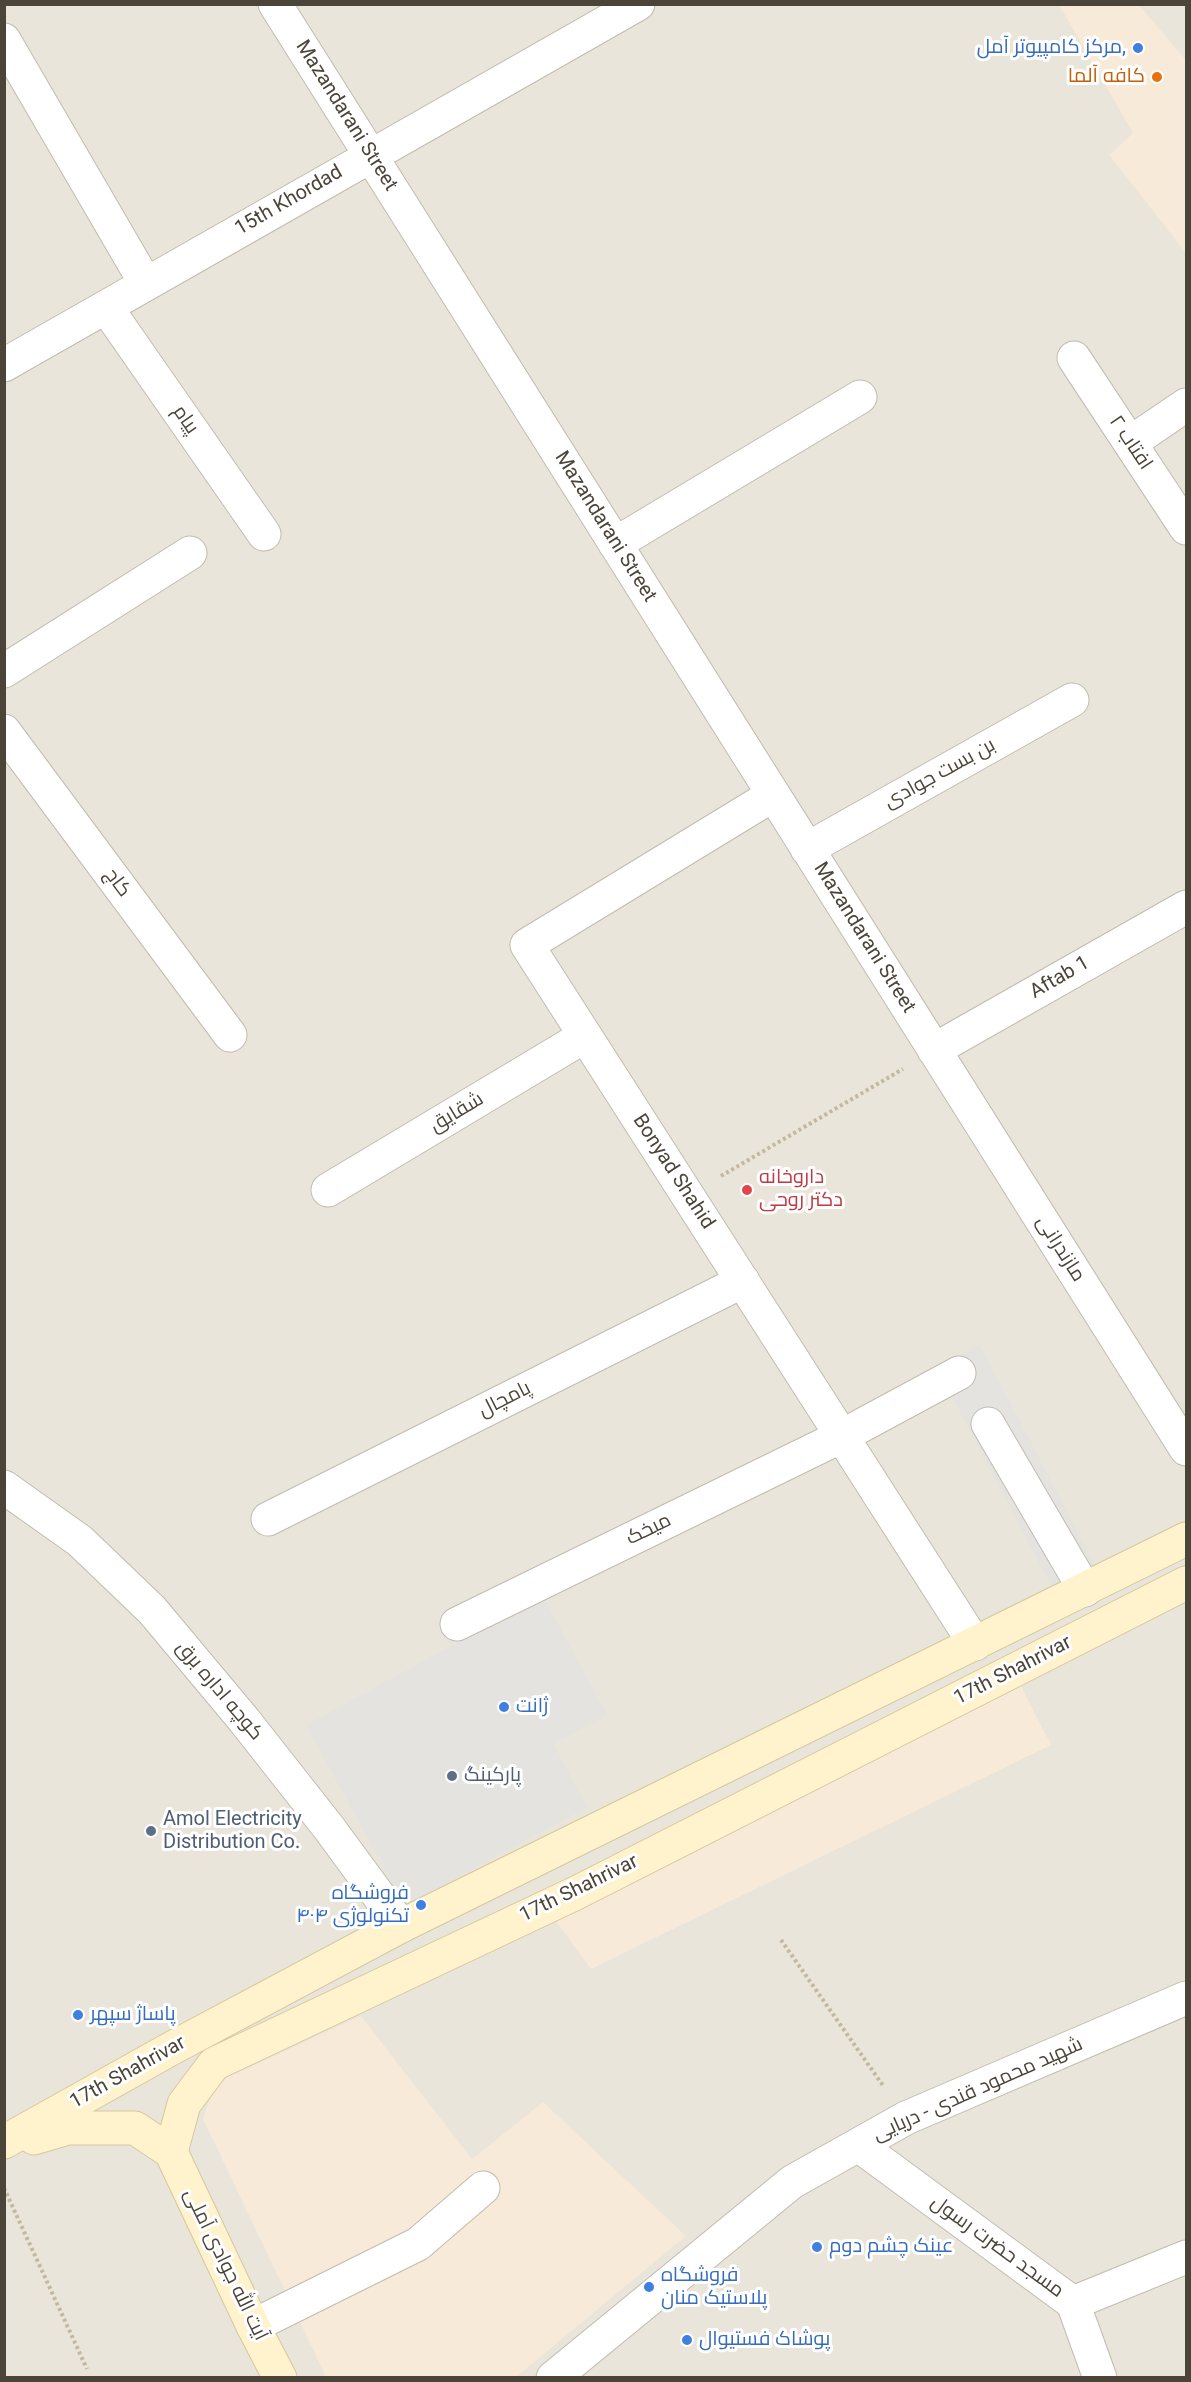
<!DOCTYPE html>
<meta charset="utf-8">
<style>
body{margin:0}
#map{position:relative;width:1191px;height:2382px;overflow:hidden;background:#f6f3ec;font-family:Roboto,sans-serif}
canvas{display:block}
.frame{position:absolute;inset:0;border:6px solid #4b4439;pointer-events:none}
</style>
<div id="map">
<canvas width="1191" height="2382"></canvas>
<div class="frame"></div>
</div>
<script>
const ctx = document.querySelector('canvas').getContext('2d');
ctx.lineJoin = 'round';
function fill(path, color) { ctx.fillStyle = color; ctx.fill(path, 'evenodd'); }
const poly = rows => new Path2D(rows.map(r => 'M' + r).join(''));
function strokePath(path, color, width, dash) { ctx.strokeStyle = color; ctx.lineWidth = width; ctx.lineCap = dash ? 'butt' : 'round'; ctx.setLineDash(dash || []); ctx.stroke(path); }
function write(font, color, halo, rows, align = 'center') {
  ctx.font = font + ' Roboto,Cairo,sans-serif'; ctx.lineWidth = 6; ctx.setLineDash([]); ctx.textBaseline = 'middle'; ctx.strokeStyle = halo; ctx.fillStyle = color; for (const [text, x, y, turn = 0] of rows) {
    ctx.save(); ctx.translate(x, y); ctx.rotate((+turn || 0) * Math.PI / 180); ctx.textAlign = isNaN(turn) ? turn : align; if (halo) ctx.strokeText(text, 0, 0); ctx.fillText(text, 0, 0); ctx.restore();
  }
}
fill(poly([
 [5,5,1186,5,1186,2377,5,2378]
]), '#eae5da');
fill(poly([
 [1059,5,1139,5,1186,60,1186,253,1109,155,1133,133],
 [1021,1686,1051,1745,591,1969,553,1917],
 [361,2016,472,2159,543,2102,686,2236,516,2377,326,2377,203,2119,215,2083]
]), '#f7ead8');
fill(poly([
 [980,1345,1098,1571,1055,1593,946,1385,884,1417,875,1399],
 [543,1596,607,1715,553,1744,587,1807,405,1906,306,1725]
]), '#e5e3e0');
const minor = poly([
 [275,4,1186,1449],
 [4,40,146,284],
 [106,307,264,534],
 [1074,358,1186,528],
 [4,365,638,4],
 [1130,443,1186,405],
 [615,544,860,397],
 [4,671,190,553],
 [4,731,230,1035],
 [773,795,527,945,975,1644],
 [807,849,1072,700],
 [934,1050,1186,907],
 [328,1190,585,1036],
 [988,1424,1085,1590],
 [4,1487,80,1541,152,1610,244,1720,329,1828,401,1926],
 [268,1519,743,1281],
 [457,1624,842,1436,959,1373],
 [858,2145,1073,2303,1100,2378],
 [1073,2303,1186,2257],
 [253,2326,418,2244,483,2188],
 [553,2378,792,2182,906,2118,1186,1998]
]);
const secondary = poly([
 [34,2138,68,2128,135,2128,171,2152],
 [4,2142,174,2047,401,1926,1186,1539],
 [171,2152,184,2104,214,2064,576,1893,1186,1583],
 [171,2152,253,2326,280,2378]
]);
strokePath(minor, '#c2bbae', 35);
strokePath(secondary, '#d6c79b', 35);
strokePath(poly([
 [721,1176,903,1069],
 [781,1940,884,2087],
 [4,2188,87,2369]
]), '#c4b79f', 4, [3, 3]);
strokePath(minor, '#fff', 33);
strokePath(secondary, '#fff3cd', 33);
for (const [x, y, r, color] of [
 [1138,48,6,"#3f7fe0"],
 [1157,77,6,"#e8710a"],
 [747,1190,6,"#e0444e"],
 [504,1707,6,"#3f7fe0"],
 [452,1776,6,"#5c6f8a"],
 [151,1831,6,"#5c6f8a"],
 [421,1905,6,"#3f7fe0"],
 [78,2015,6,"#3f7fe0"],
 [817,2247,6,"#3f7fe0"],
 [649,2287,6,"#3f7fe0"],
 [687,2340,6,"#3f7fe0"]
]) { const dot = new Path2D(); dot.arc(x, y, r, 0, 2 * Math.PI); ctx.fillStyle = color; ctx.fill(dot); strokePath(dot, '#fff', 2); }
write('20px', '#366cbe', '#fff', [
 ["مركز كامپيوتر آمل,",1126,48,"right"],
 ["ژانت",516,1707],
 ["فروشگاه",409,1894,"right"],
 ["تکنولوژی ۴۰۴",409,1917,"right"],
 ["پاساژ سپهر",90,2015],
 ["عینک چشم دوم",829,2247],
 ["فروشگاه",661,2276],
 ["پلاستیک منان",661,2299],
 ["پوشاک فستیوال",699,2340]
], 'left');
write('20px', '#c56008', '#fff', [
 ["کافه آلما",1145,77]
], 'right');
write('20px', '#4b4439', '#fff', [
 ["Mazandarani Street",346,116,58],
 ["15th Khordad",289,201,-30],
 ["پیام",185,420,55],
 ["افتاب ۲",1130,443,56],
 ["Mazandarani Street",605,527,58],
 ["بن بست جوادی",940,774,-29],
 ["کاج",117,883,53],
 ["Mazandarani Street",864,938,58],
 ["Aftab 1",1060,978,-30],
 ["شقایق",457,1113,-31],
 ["Bonyad Shahid",673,1172,57],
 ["مازندرانی",1060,1249,58],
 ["پامچال",505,1400,-27],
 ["میخک",649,1530,-26],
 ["17th Shahrivar",1013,1671,-27],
 ["کوچه اداره برق",219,1691,50],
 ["17th Shahrivar",579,1889,-26],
 ["17th Shahrivar",128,2073,-29],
 ["شهید محمود قندی - دریایی",978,2090,-24],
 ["مسجد حضرت رسول",997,2247,36],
 ["آیت الله جوادی آملی",225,2265,64]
]);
write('20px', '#be3a42', '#fff', [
 ["داروخانه",759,1178],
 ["دکتر روحی",759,1201]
], 'left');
write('20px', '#4e5e75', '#fff', [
 ["پارکینگ",464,1776],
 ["Amol Electricity",163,1820],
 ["Distribution Co.",163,1843]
], 'left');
</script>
